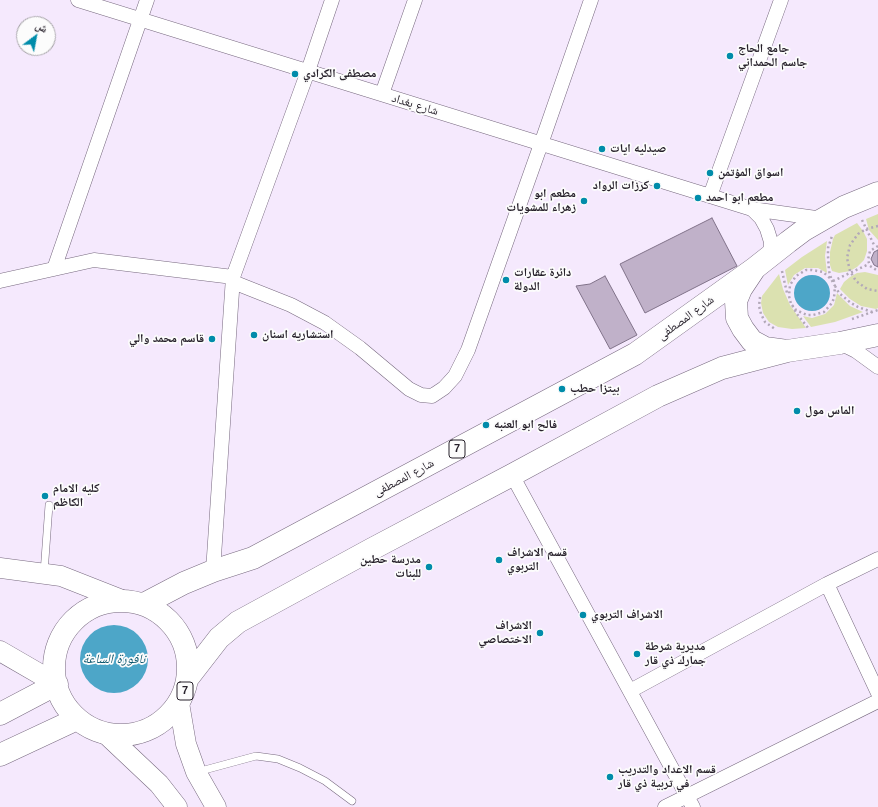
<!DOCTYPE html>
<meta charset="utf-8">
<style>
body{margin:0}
#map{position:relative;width:878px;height:807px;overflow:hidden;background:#f5e9fd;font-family:Helvetica,"Noto Naskh Arabic",sans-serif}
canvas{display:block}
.north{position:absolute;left:16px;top:16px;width:40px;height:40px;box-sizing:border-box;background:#fcfcfc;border:1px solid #a6a4a8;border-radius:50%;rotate:32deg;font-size:11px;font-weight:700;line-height:16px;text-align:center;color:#26202a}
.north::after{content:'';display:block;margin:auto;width:14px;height:18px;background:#008caa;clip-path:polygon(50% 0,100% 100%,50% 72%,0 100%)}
</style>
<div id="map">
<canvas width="878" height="807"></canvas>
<div class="north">ش</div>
</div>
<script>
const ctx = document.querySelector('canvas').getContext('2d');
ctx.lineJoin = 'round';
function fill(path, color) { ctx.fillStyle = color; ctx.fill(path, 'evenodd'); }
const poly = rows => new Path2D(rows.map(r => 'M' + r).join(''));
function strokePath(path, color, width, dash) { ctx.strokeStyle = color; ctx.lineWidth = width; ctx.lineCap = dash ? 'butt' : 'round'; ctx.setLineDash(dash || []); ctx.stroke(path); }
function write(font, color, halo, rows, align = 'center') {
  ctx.font = font + ' Helvetica,"Noto Naskh Arabic",sans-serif'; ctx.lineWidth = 3.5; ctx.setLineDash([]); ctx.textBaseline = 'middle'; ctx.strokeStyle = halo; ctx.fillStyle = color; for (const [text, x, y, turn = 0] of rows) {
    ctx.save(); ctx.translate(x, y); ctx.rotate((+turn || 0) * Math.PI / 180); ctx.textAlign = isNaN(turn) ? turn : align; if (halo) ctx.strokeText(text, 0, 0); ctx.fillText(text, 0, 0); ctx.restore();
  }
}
fill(poly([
 [878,214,878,240,869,230,866,219],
 [857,223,863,231,867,239,867,251,864,260,857,267,850,271,839,273,832,271,830,265,830,252,833,239,835,235],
 [827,241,825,256,827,273,818,268,805,268,794,275,788,285,785,270,802,257],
 [865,272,878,275,878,308,876,309,861,306,850,299,840,289,844,282,850,277,857,273],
 [779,274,783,289,790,305,806,328,792,329,778,327,769,322,763,313,761,303,762,296],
 [837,293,850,306,863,312,835,322,811,327,803,316,812,318,825,314,834,305]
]), '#dbe1b0');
fill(poly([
 '794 293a18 18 0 1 1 36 0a18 18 0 1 1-36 0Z',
 '80 659a34 34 0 1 1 68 0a34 34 0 1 1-68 0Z'
]), '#4da6c8');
const building = poly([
 [712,218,737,266,645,313,620,264,712,218],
 [878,250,878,267,874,265,871,259,874,252,878,250],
 [605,276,637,335,610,349,576,286,590,284,605,276]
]);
fill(building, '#c0b1c9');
strokePath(building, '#807289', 1);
const lane = poly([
 [44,573,49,505],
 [197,772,256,756,278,759,300,768,325,781,352,801]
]);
const street = poly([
 [78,0,752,209,823,219],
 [382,94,415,0],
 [710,196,781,0],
 [752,209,761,218,767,229,771,242,770,255],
 [54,269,147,0],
 [0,281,94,260,233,277],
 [233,282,291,305,325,323,360,348,409,389,421,395,432,396,444,388,455,376,468,350,541,144,591,0],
 [840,343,856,351,878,367],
 [512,475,693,807],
 [213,571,233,277,308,71,332,0],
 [827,584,878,693],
 [630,691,827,584,878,559],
 [665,807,878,701]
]);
const secondary = poly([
 [0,568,61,576,122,600],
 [0,651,57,684],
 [179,703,186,744,196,772,216,807],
 [106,734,159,784,177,807]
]);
const highway = poly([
 [878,193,844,207,804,230,788,242,755,268,741,289,736,301,737,318,743,329,752,341,765,348,787,351,840,343,878,335],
 '54 668a67 67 0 1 1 134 0a67 67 0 1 1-134 0Z',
 [144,604,184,583,213,571,253,558,635,354,755,268],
 [188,678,219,638,238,622,372,549,512,475,658,396,722,368,787,351],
 [0,714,57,684],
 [0,755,77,719]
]);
strokePath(lane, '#77697f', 8);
strokePath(street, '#77697f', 15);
strokePath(secondary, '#77697f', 21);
strokePath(highway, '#77697f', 23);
strokePath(poly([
 [862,220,875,247],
 [878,226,866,229,858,234,850,245,847,258,850,271,856,281,867,289,878,291],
 [878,246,870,251,868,260,870,266,878,271],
 [782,271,787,293],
 [831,278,829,271,828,256,828,248,832,236],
 [833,281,869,264],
 [835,286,839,293,851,303,858,307,872,312],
 [760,297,759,306,761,314,765,322,775,329],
 [792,305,796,310,807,315,813,315,824,312,832,303,834,298,835,286,831,279,823,272,812,270,806,270,796,276,790,285,789,296,791,304,792,305,797,314,809,329],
 [852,319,878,310]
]), '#b2a8b8', 2.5, [2, 3]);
strokePath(lane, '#fff', 7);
strokePath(street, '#fff', 14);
strokePath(secondary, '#fff', 20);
strokePath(highway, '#fff', 22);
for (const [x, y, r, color] of [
 [730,56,4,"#008caa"],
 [295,74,4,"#008caa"],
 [602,149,4,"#008caa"],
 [710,173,4,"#008caa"],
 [657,186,4,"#008caa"],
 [698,198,4,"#008caa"],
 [584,201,4,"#008caa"],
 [506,280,4,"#008caa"],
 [254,335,4,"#008caa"],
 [212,339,4,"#008caa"],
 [562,389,4,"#008caa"],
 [797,411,4,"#008caa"],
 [486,425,4,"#008caa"],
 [45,496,4,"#008caa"],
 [499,560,4,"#008caa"],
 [429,567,4,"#008caa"],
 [583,615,4,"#008caa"],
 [540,633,4,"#008caa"],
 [637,654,4,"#008caa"],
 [610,777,4,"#008caa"]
]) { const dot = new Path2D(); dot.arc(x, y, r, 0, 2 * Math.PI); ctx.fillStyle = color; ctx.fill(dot); strokePath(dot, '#fcfcfc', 1.5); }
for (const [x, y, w] of [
 [457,449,16],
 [185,691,16]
]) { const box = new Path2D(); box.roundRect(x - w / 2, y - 9, w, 18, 3); ctx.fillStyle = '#fcfcfc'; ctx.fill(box); strokePath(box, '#26202a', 1); }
write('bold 11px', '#26202a', null, [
 ["7",457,449],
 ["7",185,691]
]);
write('bold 12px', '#26202a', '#fcfcfc', [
 ["جامع الحاج",738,49],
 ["جاسم الحمداني",738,63],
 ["مصطفى الكرادي",303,74],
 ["صيدليه ايات",610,149],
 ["اسواق المؤتمن",718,173],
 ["كرزات الرواد",649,186,"right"],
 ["مطعم ابو",576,194,"right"],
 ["زهراء للمشويات",576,208,"right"],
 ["مطعم ابو احمد",706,198],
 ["دائرة عقارات",514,273],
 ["الدولة",514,287],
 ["استشاريه اسنان",262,335],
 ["قاسم محمد والي",204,339,"right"],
 ["بيتزا حطب",570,389],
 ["الماس مول",805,411],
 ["فالح ابو العنبه",494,425],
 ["كليه الامام",53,489],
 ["الكاظم",53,503],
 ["قسم الاشراف",507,553],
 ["التربوي",507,567],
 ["مدرسة حطين",421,560,"right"],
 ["للبنات",421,574,"right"],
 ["الاشراف التربوي",591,615],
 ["الاشراف",532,626,"right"],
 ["الاختصاصي",532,640,"right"],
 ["مديرية شرطة",645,647],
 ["جمارك ذي قار",645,661],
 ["قسم الاعداد والتدريب",618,770],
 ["في تربية ذي قار",618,784]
], 'left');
write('12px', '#26202a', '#fcfcfc', [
 ["شارع بغداد",415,105,17],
 ["شارع المصطفى",686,318,-36],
 ["شارع المصطفى",404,478,-28]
]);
write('italic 13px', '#08556d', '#fcfcfc', [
 ["نافورة الساعة",114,659]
]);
</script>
